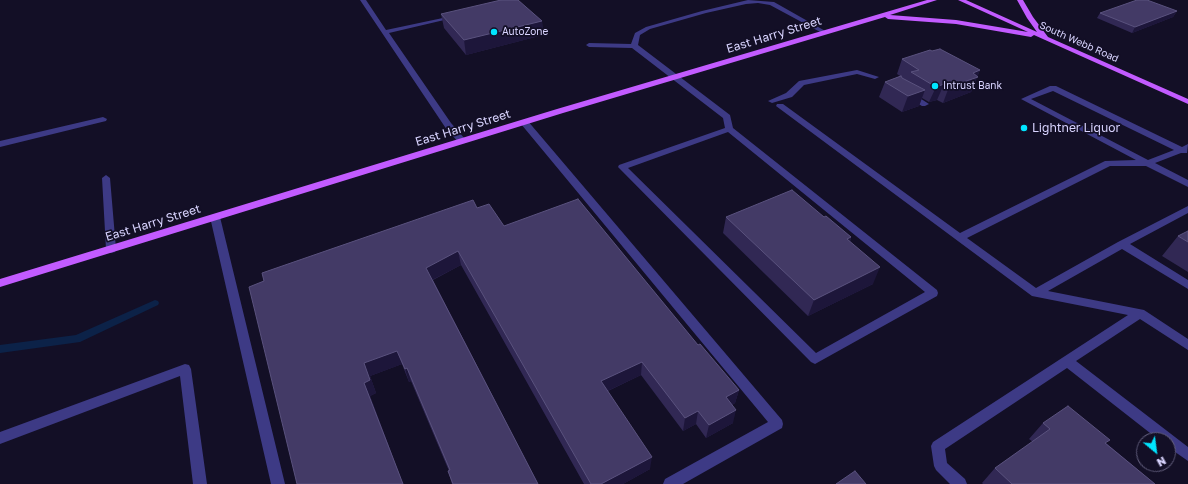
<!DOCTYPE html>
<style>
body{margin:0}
#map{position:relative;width:1188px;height:484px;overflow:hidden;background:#130f26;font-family:"Golos Text",sans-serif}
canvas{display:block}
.north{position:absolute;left:1136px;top:432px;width:40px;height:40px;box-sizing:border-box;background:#130f26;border:1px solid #625e7d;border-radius:50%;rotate:151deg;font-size:11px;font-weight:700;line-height:16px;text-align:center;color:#d9d4ff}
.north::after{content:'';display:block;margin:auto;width:14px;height:18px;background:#00e5ff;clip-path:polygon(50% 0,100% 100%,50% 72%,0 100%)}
</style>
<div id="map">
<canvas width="1188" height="484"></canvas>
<div class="north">N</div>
</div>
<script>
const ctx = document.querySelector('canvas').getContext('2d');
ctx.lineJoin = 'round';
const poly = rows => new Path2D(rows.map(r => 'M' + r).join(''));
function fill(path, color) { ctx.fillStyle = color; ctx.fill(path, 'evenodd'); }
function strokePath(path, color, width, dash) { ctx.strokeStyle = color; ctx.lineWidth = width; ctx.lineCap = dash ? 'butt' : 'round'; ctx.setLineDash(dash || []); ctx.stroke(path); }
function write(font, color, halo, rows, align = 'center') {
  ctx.font = font + ' "Golos Text",sans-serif'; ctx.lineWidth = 3.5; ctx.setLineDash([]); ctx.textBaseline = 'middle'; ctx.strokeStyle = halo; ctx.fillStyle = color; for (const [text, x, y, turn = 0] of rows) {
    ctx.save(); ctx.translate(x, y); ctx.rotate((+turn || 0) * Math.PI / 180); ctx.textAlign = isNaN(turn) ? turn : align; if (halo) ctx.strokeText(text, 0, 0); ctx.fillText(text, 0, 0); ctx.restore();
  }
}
fill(poly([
 [155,300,158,301,159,303,158,305,80,342,0,353,0,345,76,335,155,300]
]), '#0c2248');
fill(poly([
 [360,0,366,0,386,30,457,15,457,17,389,33,451,123,465,139,466,141,465,143,459,143,445,127,360,0],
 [748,0,774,2,827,32,822,33,770,5,758,3,746,4,706,13,650,29,640,35,638,45,730,115,733,128,937,290,938,293,937,296,815,364,811,362,618,167,619,165,725,128,723,118,632,48,589,47,586,45,589,43,631,44,635,33,646,27,702,11,748,0],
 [728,132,925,292,816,353,628,168,728,132],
 [857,70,879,77,875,79,857,74,804,85,792,97,772,103,768,101,786,93,799,81,857,70],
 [1050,86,1056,86,1182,147,1188,144,1187,153,1181,153,1155,163,1188,180,1188,187,1146,166,1110,166,967,238,1036,288,1118,242,1188,206,1188,213,1130,244,1188,280,1188,289,1122,249,1048,291,1144,310,1188,339,1188,350,1140,319,1076,361,1188,447,1188,461,1168,447,1168,440,1159,440,1067,368,945,449,947,463,965,479,967,484,950,484,936,470,934,466,931,446,933,442,1128,315,1032,296,776,106,777,104,783,104,960,233,1105,161,1136,160,1021,99,1050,86],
 [1053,91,1174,150,1148,160,1031,99,1053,91],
 [906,93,912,93,929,104,925,106,922,106,906,97,906,93],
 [103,117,107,119,106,121,0,147,0,141,103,117],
 [521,120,527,120,782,420,783,424,782,428,683,484,663,484,665,479,768,422,521,124,521,120],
 [106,175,110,178,116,249,115,252,111,253,107,252,106,249,102,178,106,175],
 [215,214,220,217,285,484,271,484,210,217,215,214],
 [185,364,189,365,191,369,207,484,193,484,180,376,0,444,0,432,185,364]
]), '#3d3a85');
fill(poly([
 [927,0,937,0,890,15,956,20,1028,32,958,0,966,0,1037,32,1027,18,1017,0,1023,0,1033,17,1048,37,1188,99,1188,104,1034,35,1031,37,956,24,888,19,885,17,563,113,0,287,0,279,557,109,927,0]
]), '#c25bff');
fill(poly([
 [1177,11,1173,17,1132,33,1097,18,1100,13],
 [441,14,542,21,543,35,466,55,444,28],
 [902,59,980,70,971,92,943,103,937,100,929,102,922,98,919,106,902,112,879,97,885,82,900,76,897,74],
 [477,208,504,226,698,345,739,390,735,403,732,405,733,423,706,438,696,424,683,431,641,375,608,391,650,469,623,484,584,484,461,265,433,280,538,484,452,484,448,471,449,471,411,381,409,382,402,364,370,376,376,393,370,396,403,484,297,484],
 [726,217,824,217,851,237,850,242,873,284,808,316,723,233],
 [1188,231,1188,272,1162,256,1178,236],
 [1043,423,1106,443,1155,484,983,484,982,483,995,468,1033,442,1029,439]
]), '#312854');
fill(poly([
 [1177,11,1173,17,1132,33,1135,27],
 [542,21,543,35,466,55,464,40],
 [980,70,971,92,943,103,949,87,973,73],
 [944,84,937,100,929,102,936,87],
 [925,90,919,106,902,112,908,96],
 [851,237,845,254,847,239],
 [458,251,461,265,430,281,426,268],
 [880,267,873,284,808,316,814,300],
 [397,351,402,364,370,376,376,393,370,396,403,484,364,383,364,363],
 [642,362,641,375,601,394,601,381],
 [407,368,411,381,409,382,405,369],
 [739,390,735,403,723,411,726,397],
 [736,410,733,423,706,438,709,425],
 [698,411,696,424,683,431,685,418],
 [652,457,650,469,623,484,601,484]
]), '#1d163a');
const building = poly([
 [501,0,518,0,542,21,464,40,441,14,501,0],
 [1137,0,1147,0,1177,11,1135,27,1100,13,1137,0],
 [940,49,980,70,973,73,978,77,949,87,944,84,936,87,911,72,919,70,902,59,930,50,932,51,940,49],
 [901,76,902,78,925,90,908,96,885,82,901,76],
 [792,190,824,217,826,216,851,237,847,239,880,267,814,300,726,217,792,190],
 [578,199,698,345,700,344,739,390,726,397,736,410,709,425,698,411,685,418,642,362,601,381,652,457,601,484,591,484,458,251,426,268,538,484,453,484,448,471,450,470,407,368,405,369,397,351,364,363,370,380,364,383,403,484,297,484,249,287,264,281,262,273,473,200,477,208,489,204,504,226,578,199],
 [1188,231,1188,242,1178,236,1188,231],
 [1068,406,1110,440,1105,443,1155,484,1012,484,995,468,1050,429,1043,423,1068,406],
 [855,471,866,484,836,484,855,471]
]);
fill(building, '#433a66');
strokePath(building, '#5a527e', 1);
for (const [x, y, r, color] of [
 [494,32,4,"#00e5ff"],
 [935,86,4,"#00e5ff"],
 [1024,128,4,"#00e5ff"]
]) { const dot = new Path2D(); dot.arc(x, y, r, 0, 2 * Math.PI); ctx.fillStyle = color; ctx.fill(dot); strokePath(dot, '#130f26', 1.5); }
write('10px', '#d9d4ff', '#130f26', [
 ["AutoZone",502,32],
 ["Intrust Bank",943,86]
], 'left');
write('10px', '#d9d4ff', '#130f26', [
 ["South Webb Road",1079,42,24]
]);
write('12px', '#d9d4ff', '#130f26', [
 ["East Harry Street",774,35,-17],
 ["East Harry Street",463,128,-17],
 ["East Harry Street",153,223,-17]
]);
write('12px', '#d9d4ff', '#130f26', [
 ["Lightner Liquor",1032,128]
], 'left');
</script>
